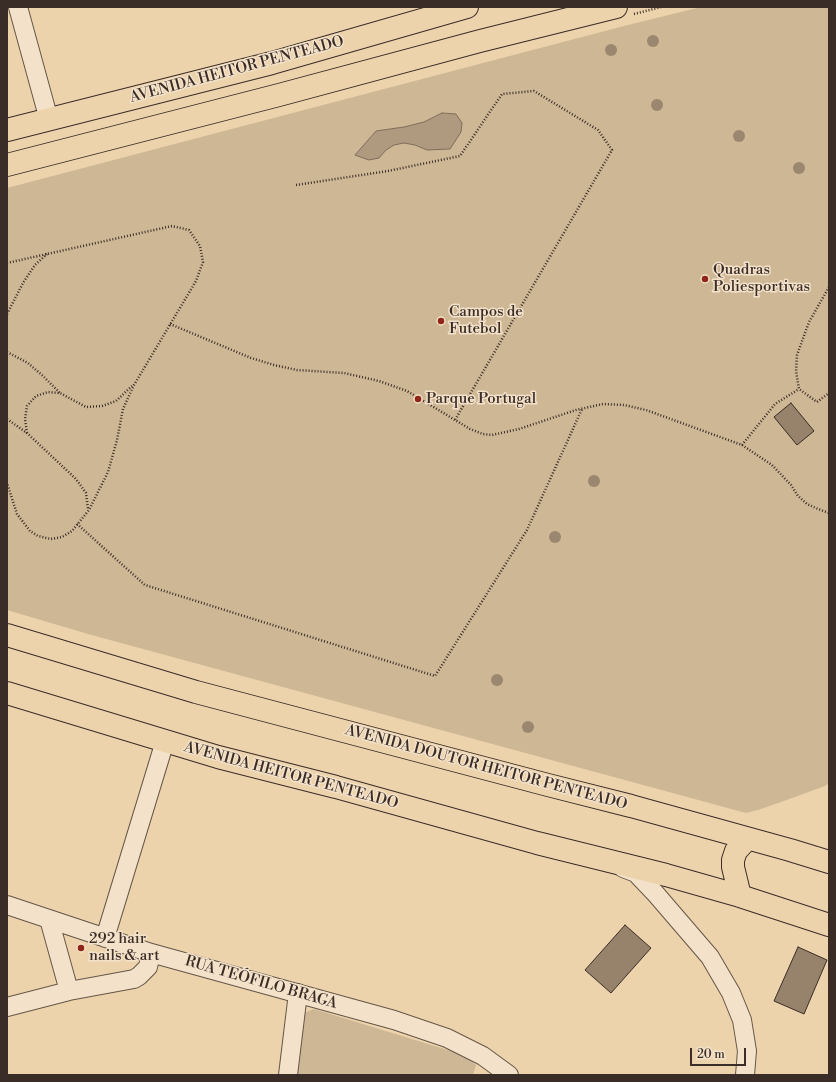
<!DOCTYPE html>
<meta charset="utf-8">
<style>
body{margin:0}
#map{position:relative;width:836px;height:1082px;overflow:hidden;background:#ecd3ac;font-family:"Libre Bodoni",serif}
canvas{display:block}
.frame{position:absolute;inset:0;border:8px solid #3a2c27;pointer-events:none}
.scale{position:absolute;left:690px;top:1048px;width:56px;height:18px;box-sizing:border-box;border:2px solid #3a2c27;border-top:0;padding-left:5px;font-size:12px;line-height:14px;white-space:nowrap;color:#3a2c27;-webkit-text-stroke:3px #f3e2c9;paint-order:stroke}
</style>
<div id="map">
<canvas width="836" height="1082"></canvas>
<div class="frame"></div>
<div class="scale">20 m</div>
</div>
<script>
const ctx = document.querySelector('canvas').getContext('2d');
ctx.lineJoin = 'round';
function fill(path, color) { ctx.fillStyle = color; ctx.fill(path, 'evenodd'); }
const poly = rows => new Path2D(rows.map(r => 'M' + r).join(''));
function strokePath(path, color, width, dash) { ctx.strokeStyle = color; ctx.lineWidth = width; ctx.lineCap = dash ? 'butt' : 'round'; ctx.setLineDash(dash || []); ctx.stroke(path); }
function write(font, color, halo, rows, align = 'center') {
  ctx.font = font + ' "Libre Bodoni",serif'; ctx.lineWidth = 3; ctx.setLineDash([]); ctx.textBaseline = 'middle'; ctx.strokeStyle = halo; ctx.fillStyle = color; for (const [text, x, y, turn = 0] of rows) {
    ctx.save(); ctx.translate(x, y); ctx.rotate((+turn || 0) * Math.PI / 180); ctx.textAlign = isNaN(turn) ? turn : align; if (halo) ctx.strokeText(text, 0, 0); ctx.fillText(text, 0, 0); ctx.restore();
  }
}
fill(poly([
 [701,7,829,7,829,783,825,786,781,802,758,810,746,813,88,634,7,610,7,188,624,26],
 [314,1009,464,1055,476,1065,473,1075,296,1075,304,1013]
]), '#ceb795');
const water = poly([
 [442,113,456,114,462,123,461,132,450,149,427,150,415,145,404,143,394,145,386,150,379,158,369,160,355,155,376,131,404,127,424,122,442,113]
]);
fill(water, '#af9a7f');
strokePath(water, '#806e5c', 1);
const building = poly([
 [791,403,814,431,797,445,774,417,791,403],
 [625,925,651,948,611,993,585,970,625,925],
 [798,947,827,960,804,1014,774,1001,798,947]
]);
fill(building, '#97836c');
strokePath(building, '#3a2c27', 1);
const street = poly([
 [18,7,49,120],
 [623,868,636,873,655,893,710,957,731,993,742,1020,747,1051,745,1075],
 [7,905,151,953,394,1020,447,1038,483,1056,509,1075],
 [49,919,69,991],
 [105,938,165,741],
 [7,1007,69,991,134,979,139,976,148,967,151,953],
 [288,1075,298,993]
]);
const primary = poly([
 [7,130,272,63,467,7],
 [7,165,279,95,480,41,616,7],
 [7,635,196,692,548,785,631,806,790,850,829,862],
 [7,693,218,757,336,787,537,843,666,875,740,896,829,925],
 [740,896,733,867,733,860,736,851,747,839]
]);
strokePath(street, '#665648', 20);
strokePath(primary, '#3a2c27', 24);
strokePath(poly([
 [634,14,661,7],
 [296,185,388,171,460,156,502,94,534,91,598,130,612,150,455,420],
 [7,263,172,226,189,230,200,246,203,262,196,281,134,385,123,409,117,440,108,472,89,510,72,531,62,537,51,539,38,536,30,531,17,514,7,483],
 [829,287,809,322,797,355,796,371,799,389,817,402,829,393],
 [7,314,23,283,35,265,47,254],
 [170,324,251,358,274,365,297,370,344,373,379,381,407,391,470,429,483,434,492,435,519,429,576,410,603,404,624,405,646,410,742,445,772,465,791,485,798,496,807,504,818,509,829,513],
 [7,352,28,363,43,376,60,393],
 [7,419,27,433,76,479,86,493,88,509],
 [27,433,25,419,27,406,36,396,48,392,60,393,86,407,102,406,116,401,132,386],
 [742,445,775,404,799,389],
 [77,524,145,585,435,676,527,530,582,409]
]), '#3a2c27', 2.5, [1, 2]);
strokePath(street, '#f3e2c9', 18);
strokePath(primary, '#ecd3ac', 22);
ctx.fillStyle = '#9b876f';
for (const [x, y] of [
 [653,41],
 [611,50],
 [657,105],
 [739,136],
 [799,168],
 [594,481],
 [555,537],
 [497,680],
 [528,727]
]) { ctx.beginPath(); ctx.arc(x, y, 6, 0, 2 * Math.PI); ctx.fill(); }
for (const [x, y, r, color] of [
 [705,279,4,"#8f2418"],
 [441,321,4,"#8f2418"],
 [418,399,4,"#8f2418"],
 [81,948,4,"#8f2418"]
]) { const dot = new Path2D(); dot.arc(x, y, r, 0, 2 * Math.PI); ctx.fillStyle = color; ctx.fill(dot); strokePath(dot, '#f3e2c9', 1.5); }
write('15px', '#3a2c27', '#f3e2c9', [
 ["AVENIDA HEITOR PENTEADO",237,70,-15],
 ["AVENIDA DOUTOR HEITOR PENTEADO",486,768,15],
 ["AVENIDA HEITOR PENTEADO",291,776,15],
 ["RUA TEÓFILO BRAGA",261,983,16]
]);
write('15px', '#3a2c27', '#f3e2c9', [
 ["Quadras",713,270],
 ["Poliesportivas",713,287],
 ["Campos de",449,312],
 ["Futebol",449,329],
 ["Parque Portugal",426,399],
 ["292 hair",89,939],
 ["nails & art",89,956]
], 'left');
</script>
